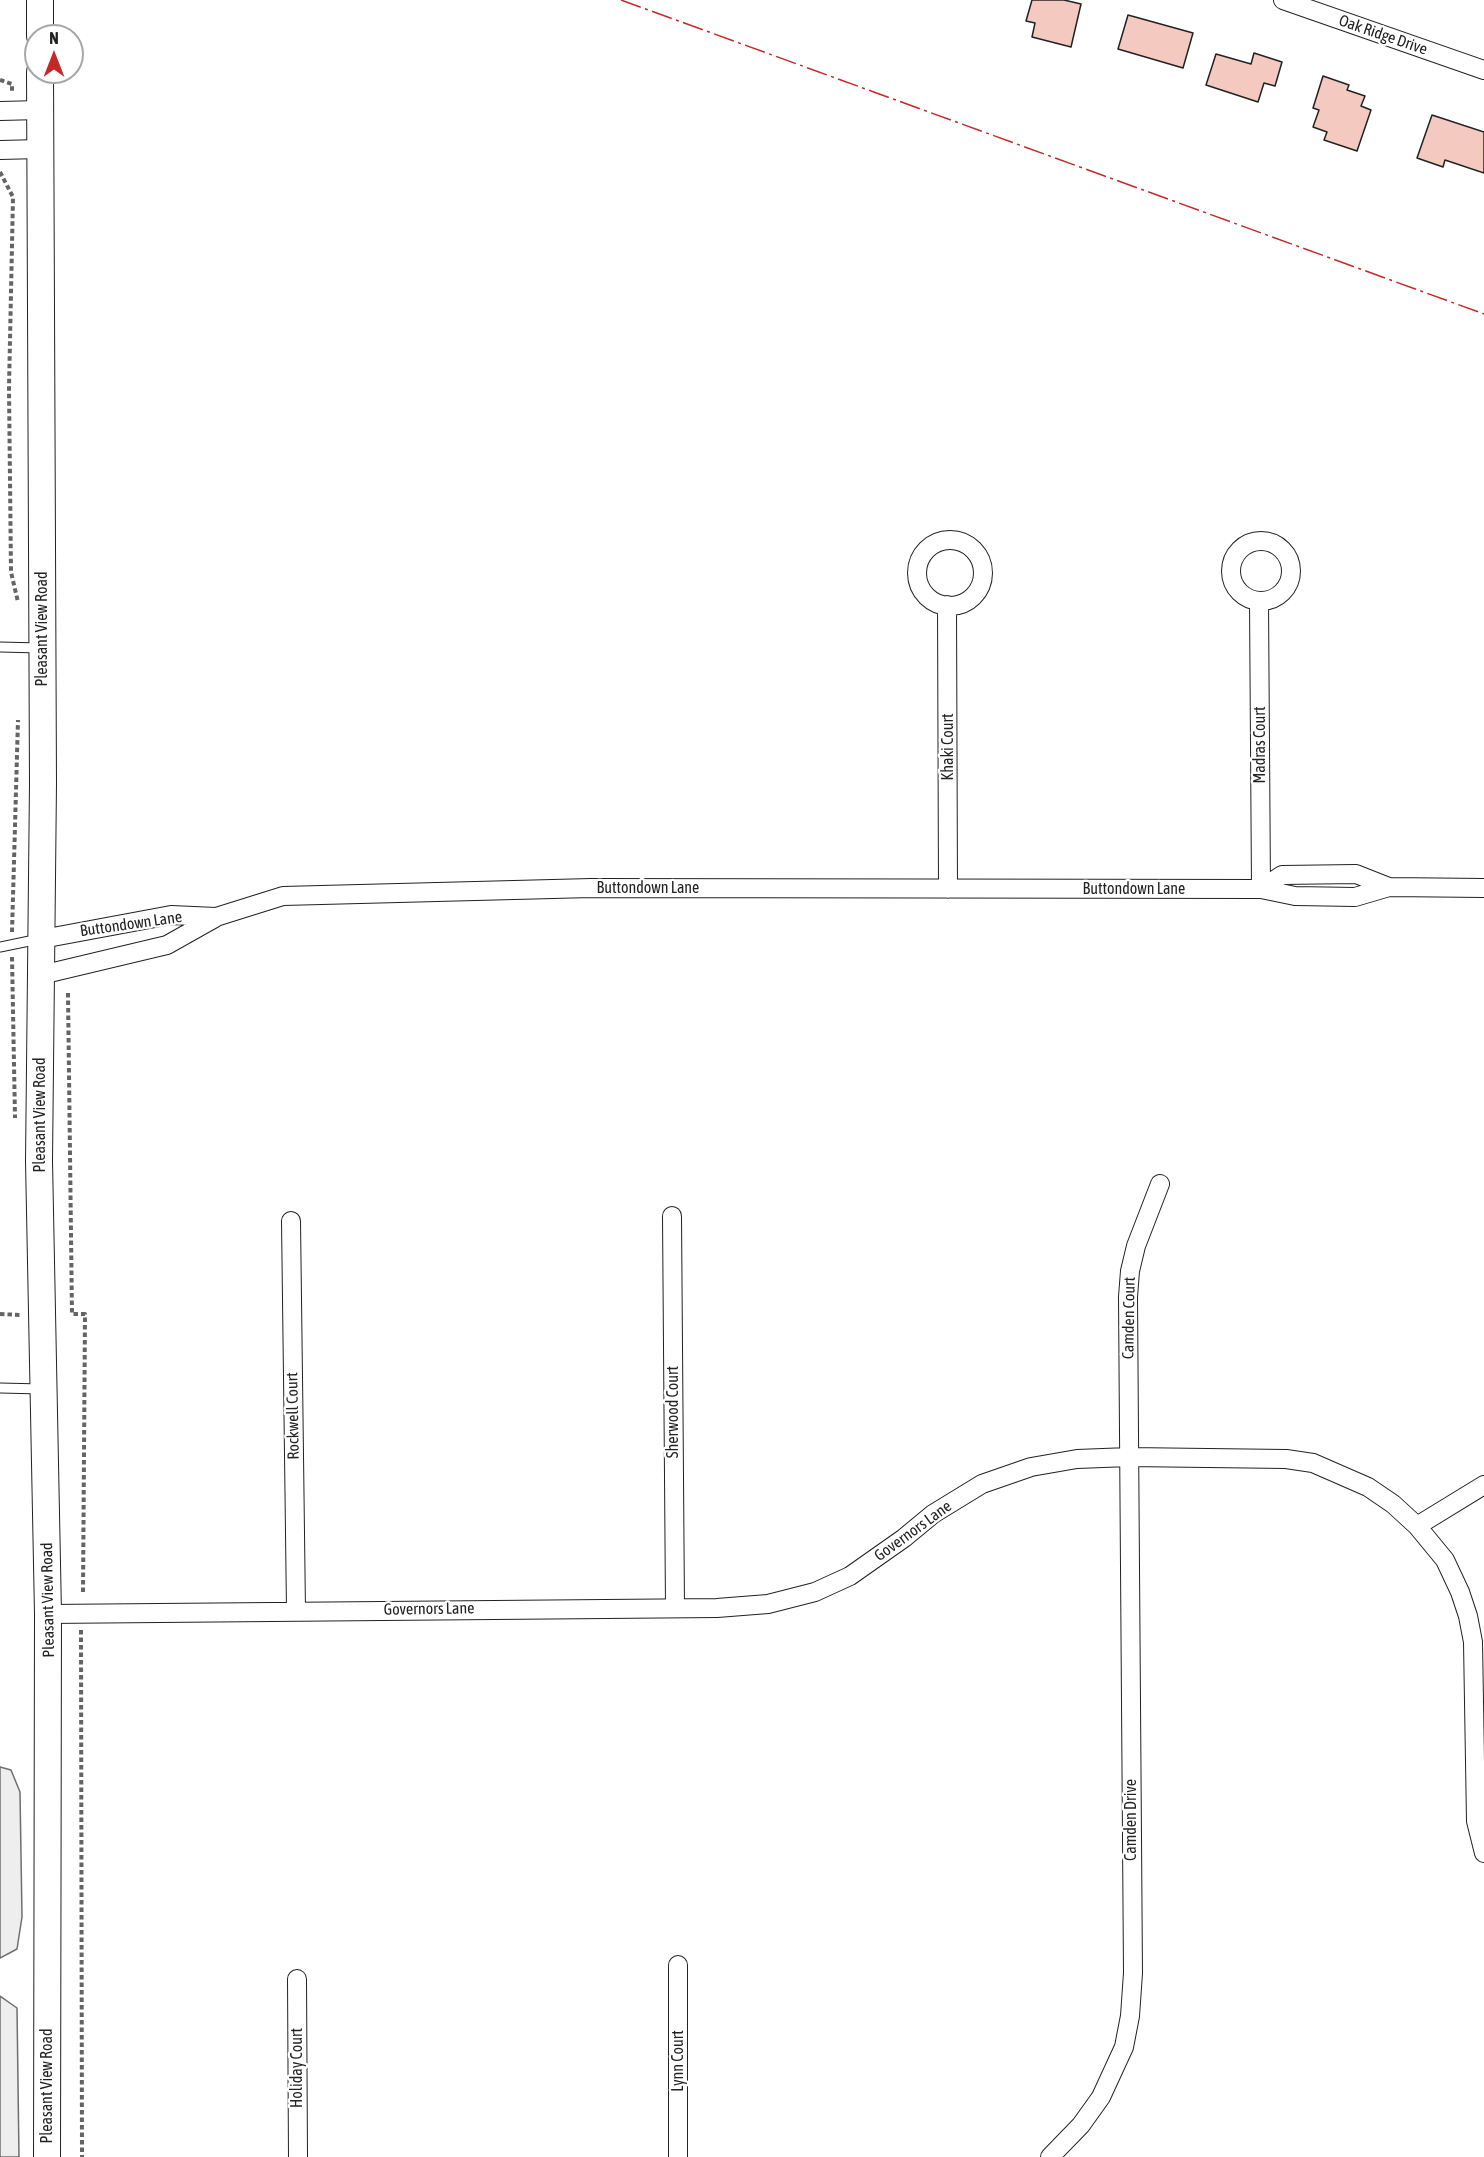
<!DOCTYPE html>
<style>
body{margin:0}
#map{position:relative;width:1484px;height:2157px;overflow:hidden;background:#fff;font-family:"Asap Condensed",sans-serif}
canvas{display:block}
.north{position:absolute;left:24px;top:24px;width:60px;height:60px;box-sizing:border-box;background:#fff;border:2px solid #a7a7a7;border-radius:50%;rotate:0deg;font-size:16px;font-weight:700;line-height:24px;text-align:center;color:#222}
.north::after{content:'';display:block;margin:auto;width:21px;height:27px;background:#c62828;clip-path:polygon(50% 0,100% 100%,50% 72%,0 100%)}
</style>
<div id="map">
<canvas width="1484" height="2157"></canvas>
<div class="north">N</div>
</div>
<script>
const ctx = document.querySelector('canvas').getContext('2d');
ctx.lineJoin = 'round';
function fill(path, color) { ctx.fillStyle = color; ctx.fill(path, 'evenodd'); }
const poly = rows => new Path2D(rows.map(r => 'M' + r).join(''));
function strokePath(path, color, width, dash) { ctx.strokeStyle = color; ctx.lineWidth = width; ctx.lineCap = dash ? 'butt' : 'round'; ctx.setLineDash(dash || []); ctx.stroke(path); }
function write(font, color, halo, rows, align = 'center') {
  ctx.font = font + ' "Asap Condensed",sans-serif'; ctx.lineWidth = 4.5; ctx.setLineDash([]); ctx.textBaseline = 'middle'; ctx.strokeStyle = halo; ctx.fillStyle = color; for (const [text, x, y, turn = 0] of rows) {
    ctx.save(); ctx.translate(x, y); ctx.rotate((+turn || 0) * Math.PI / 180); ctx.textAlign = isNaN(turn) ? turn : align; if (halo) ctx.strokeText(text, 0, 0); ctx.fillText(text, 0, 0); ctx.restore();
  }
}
const green = poly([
 [0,1767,11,1770,20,1792,22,1917,17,1949,0,1958,0,1767],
 [0,1996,17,2008,19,2157,0,2157,0,1996]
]);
fill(green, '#eee');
strokePath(green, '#6f6f6f', 1.5);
const building = poly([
 [1032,0,1064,0,1081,4,1071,47,1032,37,1035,23,1026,21,1032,0],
 [1128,15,1193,33,1183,68,1118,49,1128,15],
 [1254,53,1282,62,1275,86,1264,83,1258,102,1206,85,1216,54,1251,64,1254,53],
 [1323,76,1349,85,1347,90,1365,96,1361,106,1371,110,1357,151,1324,140,1327,132,1313,127,1319,110,1313,108,1323,76],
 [1432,115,1484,132,1484,173,1445,160,1443,167,1417,158,1432,115]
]);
fill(building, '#f3c9c0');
strokePath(building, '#222', 1.5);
const service = poly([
 [0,647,40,648],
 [0,947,39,939],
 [0,1388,42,1389]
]);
const minor = poly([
 [1283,0,1484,70],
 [0,111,40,110],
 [0,150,40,149],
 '917 573a33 33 0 1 1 66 0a33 33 0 1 1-66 0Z',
 '1231 571a30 30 0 1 1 60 0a30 30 0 1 1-60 0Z',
 [1259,601,1261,889],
 [947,605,948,889],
 [1261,889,1282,875,1356,874,1389,887],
 [42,939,171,915,216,917,283,896,591,888,1261,889,1295,896,1355,897,1389,887,1484,888],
 [41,975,167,945,215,918],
 [672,1216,675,1607],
 [291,1221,296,1611],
 [1417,1526,1484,1485],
 [48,1614,717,1608,768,1604,815,1592,850,1576,904,1538,933,1514,982,1484,1031,1467,1077,1459,1129,1457,1286,1459,1313,1463,1368,1487,1393,1504,1417,1526,1445,1560,1460,1592,1468,1616,1473,1642,1476,1821,1484,1853],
 [297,1979,298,2157],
 [678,2157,678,1965],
 [1050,2157,1081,2125,1101,2097,1124,2047,1130,2016,1133,1973,1128,1297,1130,1271,1136,1246,1160,1184]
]);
const secondary = poly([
 [40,36,40,0],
 [40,72,43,783,39,1161,48,1614,47,2157]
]);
strokePath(service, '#222', 11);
strokePath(minor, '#222', 20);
strokePath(secondary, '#222', 28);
strokePath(poly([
 [0,80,12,84,12,92],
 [0,172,13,197,9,388,11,572,18,602],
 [12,932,18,720],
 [12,957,15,1118],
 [68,993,72,1314,85,1314,83,1595],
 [0,1314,20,1315],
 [81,1630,82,2157]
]), '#646464', 4, [4.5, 3]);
strokePath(service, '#fff', 9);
strokePath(minor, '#fff', 18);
strokePath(secondary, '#fff', 26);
strokePath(poly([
 [621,0,1484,314]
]), '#c62828', 1.5, [21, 4.5, 3, 4.5]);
write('16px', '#222', '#fff', [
 ["Oak Ridge Drive",1383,35,19],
 ["Pleasant View Road",42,629,-90],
 ["Madras Court",1260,745,-90],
 ["Khaki Court",948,747,-90],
 ["Buttondown Lane",648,888],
 ["Buttondown Lane",1134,889],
 ["Buttondown Lane",131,924,-8],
 ["Pleasant View Road",40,1115,-90],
 ["Camden Court",1129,1318,-89],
 ["Sherwood Court",673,1412,-90],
 ["Rockwell Court",293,1416,-91],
 ["Governors Lane",913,1531,-36],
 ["Pleasant View Road",48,1600,-91],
 ["Governors Lane",429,1609,-1],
 ["Camden Drive",1131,1820,-90],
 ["Lynn Court",678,2061,-90],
 ["Holiday Court",297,2068,-90],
 ["Pleasant View Road",47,2086,-90]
]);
</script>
